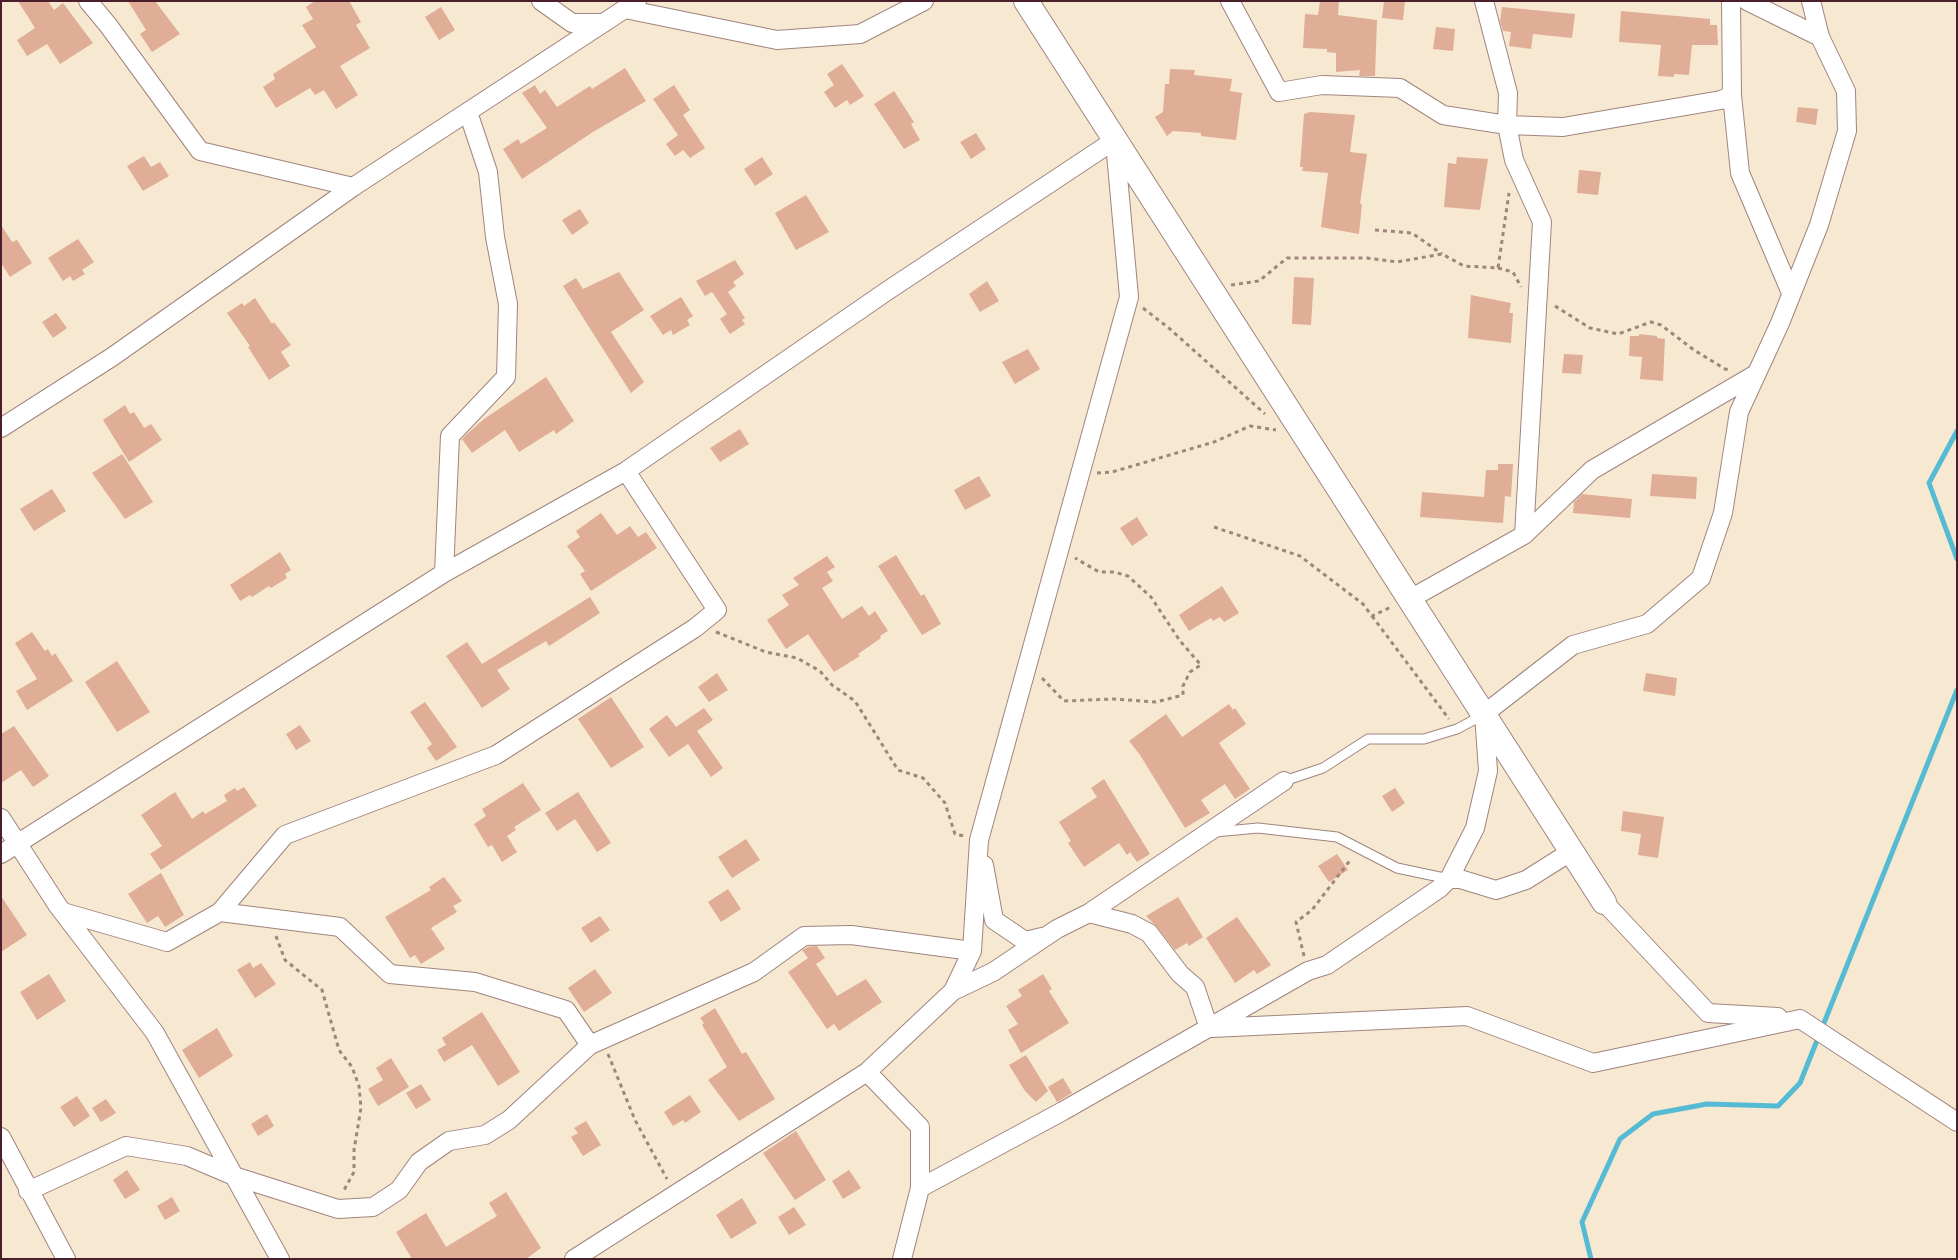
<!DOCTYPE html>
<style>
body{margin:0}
#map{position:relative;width:1958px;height:1260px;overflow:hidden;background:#f7e9d1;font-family:"IM FELL English",serif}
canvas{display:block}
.frame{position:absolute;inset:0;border:2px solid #4a1f2b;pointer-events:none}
</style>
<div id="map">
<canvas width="1958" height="1260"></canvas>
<div class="frame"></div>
</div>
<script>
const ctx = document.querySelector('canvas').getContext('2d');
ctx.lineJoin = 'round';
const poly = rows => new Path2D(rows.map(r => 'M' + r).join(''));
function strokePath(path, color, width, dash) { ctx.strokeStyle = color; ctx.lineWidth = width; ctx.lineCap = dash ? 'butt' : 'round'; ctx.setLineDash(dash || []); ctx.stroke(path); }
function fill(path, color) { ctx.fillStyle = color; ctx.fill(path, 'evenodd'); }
strokePath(poly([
 [1957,431,1929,483,1957,559],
 [1591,1259,1582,1222,1620,1139,1653,1114,1707,1104,1778,1106,1800,1083,1957,690]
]), '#55bbd4', 5);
fill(poly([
 [18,1,48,1,54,10,63,3,93,43,60,64,47,44,27,56,17,40,35,28],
 [128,1,155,1,180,34,152,52,140,34,146,30],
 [315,1,349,1,361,22,356,25,370,48,340,66,358,95,336,109,324,90,315,95,310,88,276,108,263,87,275,79,273,74,316,47,302,25,313,19,306,7],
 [1320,1,1339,1,1338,15,1377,20,1375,76,1359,76,1360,70,1336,72,1336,53,1327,52,1327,49,1303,48,1305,14,1318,15],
 [1384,1,1405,1,1403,20,1382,18],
 [441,7,455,30,439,40,425,17],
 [1502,7,1575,14,1572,38,1533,34,1531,49,1509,46,1511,32,1503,31,1500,21],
 [1621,11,1710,19,1710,25,1717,25,1718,45,1692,45,1689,75,1674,74,1674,77,1658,76,1661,45,1619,42],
 [1436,27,1455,29,1453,51,1433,49],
 [842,64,864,96,850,105,847,100,835,108,824,92,834,85,827,74],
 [625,68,646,101,593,132,522,179,503,149,518,139,521,144,547,128,522,93,535,85,540,94,545,90,557,107,590,86,592,89],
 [1170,69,1195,70,1194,75,1232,79,1230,91,1242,93,1236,140,1201,136,1201,133,1173,131,1167,136,1155,117,1163,112,1165,84,1169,84],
 [674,85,690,110,683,115,705,148,690,158,683,150,675,156,666,144,678,135,653,99],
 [894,91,914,122,911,124,920,140,904,149,874,104],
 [1798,107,1818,109,1816,125,1796,122],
 [1310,112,1355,115,1350,152,1367,154,1360,204,1362,204,1359,234,1321,227,1328,173,1302,171,1303,167,1300,167,1304,114],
 [976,133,986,149,971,159,960,142],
 [144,156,151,167,160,162,169,176,143,191,127,166],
 [762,157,773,174,755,186,744,169],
 [1457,157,1488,159,1480,210,1444,207,1448,163,1456,164],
 [1579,170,1601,172,1598,195,1577,193],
 [806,195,829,232,796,250,775,213],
 [580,209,589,223,572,235,562,220],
 [1,225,12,242,17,240,32,263,10,277,1,263],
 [78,239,94,262,82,270,85,274,73,281,70,276,63,281,48,258],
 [735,260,744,274,733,282,736,286,728,292,745,318,742,320,745,324,730,334,720,319,727,314,712,292,705,296,696,281],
 [619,272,644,310,611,332,644,382,631,393,563,286,576,278,583,289],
 [1294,277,1314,278,1311,325,1292,324],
 [987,281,999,301,980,312,969,294],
 [1471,295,1511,303,1509,313,1513,313,1511,343,1468,338],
 [681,297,693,316,687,320,690,325,673,335,671,330,663,335,650,316],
 [255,298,272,324,274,322,291,345,281,352,290,366,269,380,248,347,250,346,227,313,242,303,244,306],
 [56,313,67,328,53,338,42,322],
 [1639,334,1657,336,1657,338,1665,339,1663,381,1640,379,1642,357,1629,356,1630,336,1639,336],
 [1028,349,1040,369,1015,384,1002,362],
 [1564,354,1583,355,1581,374,1562,373],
 [546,377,574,421,556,434,554,430,519,452,505,430,472,453,462,439,468,433,484,419],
 [125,405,130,414,134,412,144,428,151,424,162,440,129,462,103,420],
 [740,429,749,444,720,462,710,448],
 [122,454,153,502,125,519,92,473],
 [1498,464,1513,464,1511,497,1505,496,1503,523,1420,517,1422,492,1484,497,1486,470,1498,470],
 [1652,474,1697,477,1696,499,1650,496],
 [979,476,991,496,965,510,954,490],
 [52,489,66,511,34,531,20,509],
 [1582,494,1632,499,1630,518,1573,513,1574,502],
 [601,513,617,535,630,526,638,537,646,532,657,548,591,591,580,574,585,571,567,546,580,537,576,531],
 [1137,517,1148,535,1132,546,1120,528],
 [280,552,291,570,285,574,287,578,271,588,269,586,252,597,250,595,240,601,230,585],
 [896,555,921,596,924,594,941,624,922,635,878,566],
 [827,556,835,567,827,572,833,581,822,588,842,619,862,606,869,616,875,611,888,631,880,636,881,638,858,654,860,656,834,672,808,634,786,649,767,620,789,605,782,595,799,585,793,578],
 [1222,586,1239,613,1224,622,1220,617,1213,621,1211,618,1189,631,1179,615],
 [590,597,600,613,549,646,546,641,497,670,510,689,482,708,446,656,467,642,482,664],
 [32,632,45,651,48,649,52,656,55,653,73,681,27,710,16,691,37,679,15,643],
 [117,661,150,712,117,732,85,682],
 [717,673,728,690,709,702,698,687],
 [1646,673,1677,678,1675,696,1643,691],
 [611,697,644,747,611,768,578,719],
 [425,702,457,747,436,761,427,748,432,744,410,712],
 [1229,704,1233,710,1235,708,1246,724,1219,743,1250,789,1235,799,1225,784,1201,800,1210,813,1185,828,1140,755,1129,741,1166,714,1182,737],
 [704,708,713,720,697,731,723,768,711,777,688,744,669,757,649,729,667,715,676,727],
 [300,725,311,741,296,750,286,734],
 [14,726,49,776,33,787,21,770,1,783,1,734],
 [1104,779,1150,854,1137,862,1130,852,1127,855,1119,843,1084,867,1068,843,1071,841,1059,822,1097,797,1091,788],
 [523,783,541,810,514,827,516,830,507,836,517,852,502,862,492,845,488,847,474,824,486,816,482,809],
 [244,787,257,806,161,870,150,854,162,846,141,815,175,792,192,819,203,811,205,814,227,801,224,795,235,788,237,791],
 [1395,788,1405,803,1392,812,1382,796],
 [578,792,611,843,597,852,575,819,557,831,545,813],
 [1623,811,1664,817,1658,858,1638,855,1641,834,1621,831],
 [746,839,760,860,732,878,718,857],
 [1337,854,1348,870,1329,882,1318,866],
 [161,873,184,915,165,927,158,916,147,923,128,894],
 [444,877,462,901,453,906,457,912,431,928,445,949,421,964,415,955,410,958,385,917,431,890,429,887],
 [728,889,741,909,721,922,708,902],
 [1,896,27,935,1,952],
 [1178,897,1203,937,1189,946,1187,943,1175,950,1157,927,1146,916],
 [600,916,610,930,591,943,581,928],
 [1237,917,1271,965,1257,974,1254,970,1235,983,1206,938],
 [817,946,825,958,816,964,837,996,866,979,882,1002,839,1031,834,1024,827,1029,788,972,808,958,802,950,808,947],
 [250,962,253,968,261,963,276,984,255,998,237,970],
 [595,969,612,993,584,1012,568,988],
 [49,974,66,1001,37,1020,20,992],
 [1043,974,1052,989,1049,991,1069,1023,1021,1053,1008,1030,1018,1024,1006,1006,1022,996,1018,990],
 [715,1008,742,1054,746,1052,775,1099,739,1121,708,1080,727,1067,702,1025,704,1023,700,1018],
 [482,1012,520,1072,498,1086,472,1045,444,1062,437,1050,446,1045,442,1038],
 [217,1028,233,1056,199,1078,182,1050],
 [1026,1055,1048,1091,1036,1102,1025,1091,1009,1065],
 [391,1058,409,1087,378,1106,368,1089,383,1080,376,1068],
 [1063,1078,1072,1093,1057,1102,1048,1087],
 [421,1084,431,1100,416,1109,406,1093],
 [690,1095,701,1112,685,1123,683,1120,673,1126,664,1112],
 [77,1096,90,1116,74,1127,60,1107],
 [106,1099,116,1113,101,1122,92,1108],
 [267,1114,274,1126,258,1136,251,1124],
 [586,1121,601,1145,583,1156,571,1137,578,1133,574,1128],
 [796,1131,826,1180,795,1200,763,1153],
 [127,1170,140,1190,125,1199,113,1180],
 [849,1170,861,1188,843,1199,832,1181],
 [506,1192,541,1248,526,1259,412,1259,396,1232,426,1213,446,1247,497,1216,489,1203],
 [172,1197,180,1211,165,1220,157,1206],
 [742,1198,757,1223,731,1239,716,1215],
 [794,1207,806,1225,789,1235,778,1217]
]), '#e0ad96');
const lane = poly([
 [1284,781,1323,768,1368,739,1424,739,1457,729,1483,715],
 [1215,832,1258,828,1337,837,1397,868,1449,879]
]);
const street = poly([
 [88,1,108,25,200,151,353,187,637,1],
 [541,1,572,23,604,23],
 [1230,1,1279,92,1322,85,1400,88,1443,115,1507,125,1563,127,1721,100,1732,95],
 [1731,1,1732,95,1740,173,1791,293],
 [1811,1,1820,37],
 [625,9,777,40,860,34,924,1],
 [1,428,112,357,353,187],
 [1524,535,1592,470,1756,374],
 [444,573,450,436,506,377,508,304,495,237,488,172,468,112],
 [1410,599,1524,535,1542,222,1514,160,1507,125,1508,93,1484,1],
 [1,818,58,906,155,1033,280,1259],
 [1,854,444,573,626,471,887,291,1115,140],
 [984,865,994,920,1025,941,1042,937],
 [1449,879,1460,879,1496,890,1526,880,1572,851],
 [1604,902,1708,1013,1778,1017],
 [63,912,167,942,220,912,285,835,496,755,695,628,717,610,626,471],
 [220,912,340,927,390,974,475,982,566,1010,590,1045,754,972,804,936,851,935,972,951],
 [1089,913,1132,924,1149,933,1180,974,1195,987,1209,1028],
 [953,991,993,972,1057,929,1089,913,1284,781],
 [1212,1028,1467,1016,1593,1063,1800,1019,1957,1122],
 [867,1072,953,991,972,951,979,840,1129,297,1115,143],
 [1,1137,66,1259],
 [28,1191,126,1146,187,1156,234,1176,338,1209,373,1207,399,1190,419,1162,449,1141,485,1135,509,1120,590,1045],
 [574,1259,867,1072,920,1127,920,1188],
 [902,1259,920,1188,1063,1111,1308,971,1327,965,1440,888,1449,879,1475,828,1488,771,1484,714,1573,645,1647,624,1701,578,1723,513,1739,412,1780,323,1819,225,1847,131,1846,91,1820,37,1747,1]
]);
const secondary = poly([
 [1026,1,1604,902]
]);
strokePath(lane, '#a0847e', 11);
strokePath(street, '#a0847e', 20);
strokePath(secondary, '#a0847e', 26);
strokePath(poly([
 [1375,230,1412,233,1442,254],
 [1498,268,1513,272,1521,287],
 [1231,285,1259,281,1287,258,1367,258,1397,262,1442,254,1464,266,1498,268,1509,193],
 [1555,306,1590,328,1618,334,1651,322,1661,325,1694,350,1725,369,1730,370],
 [1143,308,1170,329,1265,414],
 [1097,473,1112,472,1214,442,1250,426,1276,430],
 [1214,527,1300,556,1363,604,1372,616,1391,607],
 [1372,616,1449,719],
 [716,632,766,652,797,658,820,671,832,685,855,701,898,770,923,778,945,803,955,834,964,836],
 [1042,678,1064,701,1113,699,1156,702,1183,695,1183,686,1190,672,1201,665,1180,641,1151,597,1128,576,1114,572,1099,572,1075,558],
 [276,936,285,960,322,990,339,1050,352,1067,359,1086,361,1108,354,1150,354,1172,343,1192],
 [1304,956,1296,922,1312,910,1351,859],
 [608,1054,635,1120,667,1179]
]), '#a0847e', 3, [4, 4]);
strokePath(lane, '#fff', 9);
strokePath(street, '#fff', 18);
strokePath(secondary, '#fff', 24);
</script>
